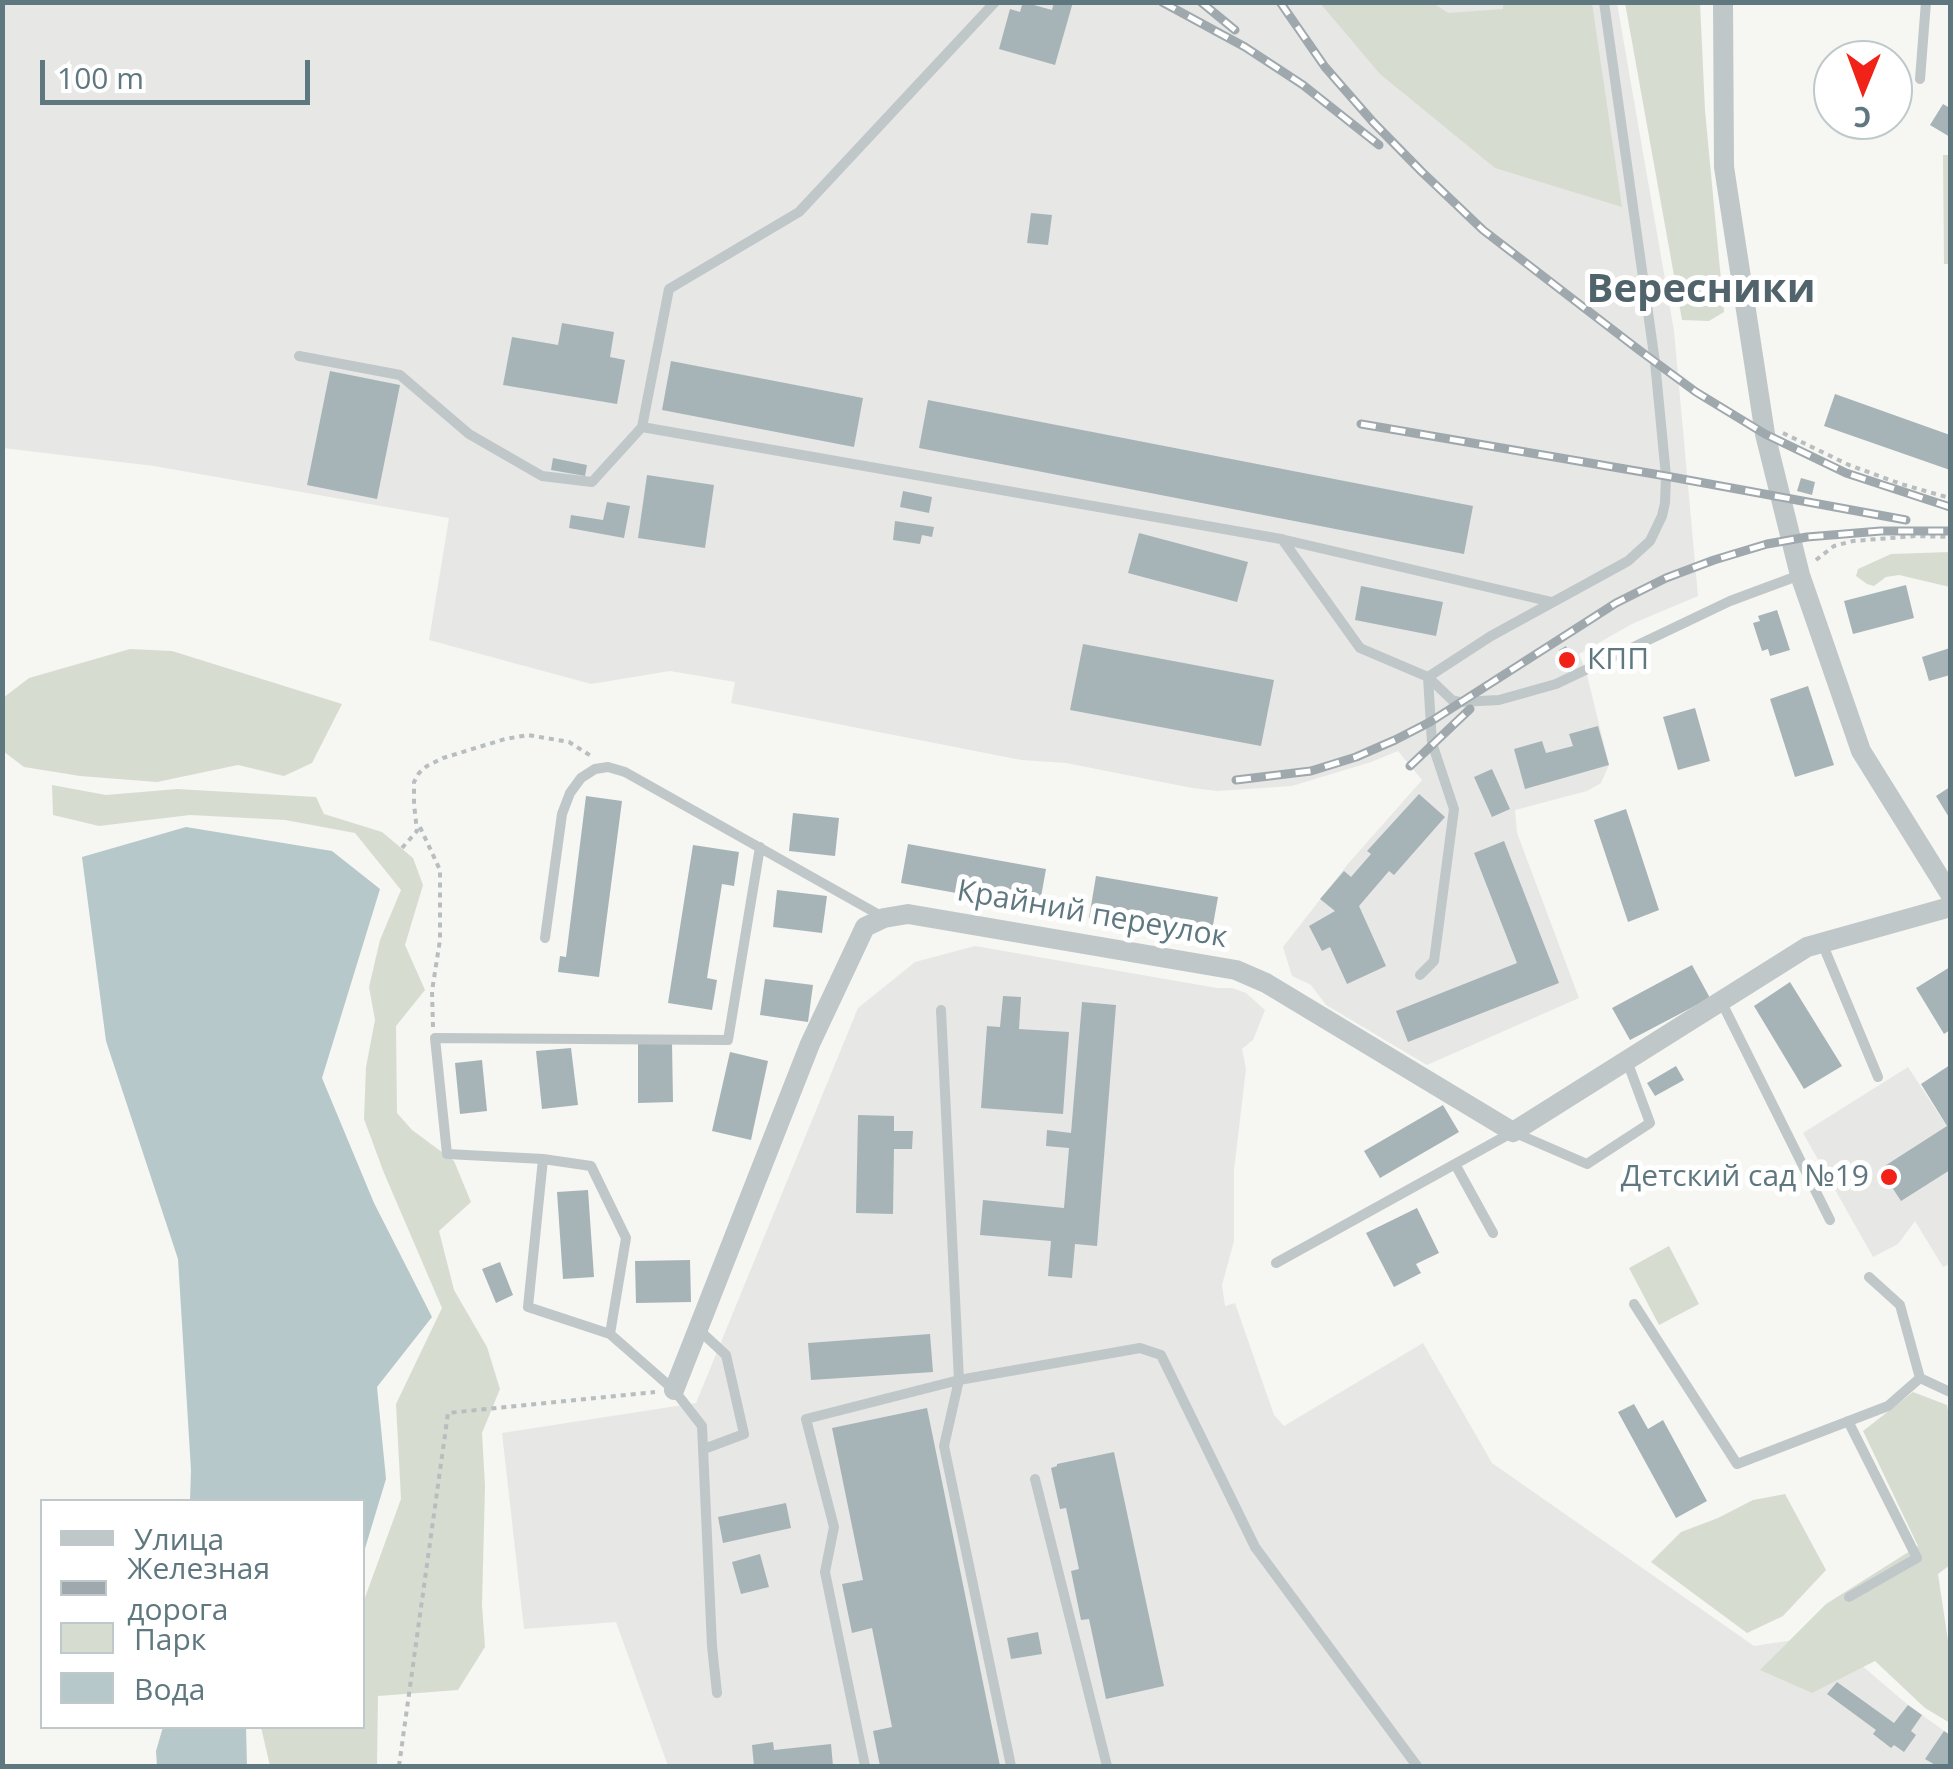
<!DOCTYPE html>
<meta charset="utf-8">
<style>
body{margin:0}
#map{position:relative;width:1953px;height:1769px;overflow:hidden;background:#f6f6f2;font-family:"Open Sans",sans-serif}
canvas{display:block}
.frame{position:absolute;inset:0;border:5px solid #5f7880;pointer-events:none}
.legend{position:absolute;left:40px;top:1499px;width:325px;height:230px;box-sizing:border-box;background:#fff;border:2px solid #bfc9cc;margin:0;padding:12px 18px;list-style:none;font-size:30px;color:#5f7880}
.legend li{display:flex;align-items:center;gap:20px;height:50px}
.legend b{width:50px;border:2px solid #bfc9cc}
.north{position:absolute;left:1813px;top:40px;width:100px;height:100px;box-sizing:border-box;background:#fff;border:2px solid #bfc9cc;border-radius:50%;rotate:181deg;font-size:28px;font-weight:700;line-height:40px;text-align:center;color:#5f7880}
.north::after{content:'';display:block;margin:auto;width:35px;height:45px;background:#f12318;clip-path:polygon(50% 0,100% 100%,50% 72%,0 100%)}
.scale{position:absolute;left:40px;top:60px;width:270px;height:45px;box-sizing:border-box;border:5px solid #5f7880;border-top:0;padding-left:12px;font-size:30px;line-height:35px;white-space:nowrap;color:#5f7880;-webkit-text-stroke:8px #fff;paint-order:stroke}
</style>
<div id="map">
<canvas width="1953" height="1769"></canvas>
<div class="frame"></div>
<ul class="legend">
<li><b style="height:12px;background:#c0c7c9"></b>Улица</li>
<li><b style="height:12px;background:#9fa9ad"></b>Железная дорога</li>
<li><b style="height:28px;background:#d7dcd1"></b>Парк</li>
<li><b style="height:28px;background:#b6c8ca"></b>Вода</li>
</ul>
<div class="north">С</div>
<div class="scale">100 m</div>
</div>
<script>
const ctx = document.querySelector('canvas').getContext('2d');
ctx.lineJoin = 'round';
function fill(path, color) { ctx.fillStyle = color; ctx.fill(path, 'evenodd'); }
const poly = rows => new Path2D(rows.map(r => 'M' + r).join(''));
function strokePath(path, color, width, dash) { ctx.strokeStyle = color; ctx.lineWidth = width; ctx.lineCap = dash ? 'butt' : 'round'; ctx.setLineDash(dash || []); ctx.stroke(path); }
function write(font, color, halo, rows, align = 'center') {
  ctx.font = font + ' "Open Sans",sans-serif'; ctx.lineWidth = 10; ctx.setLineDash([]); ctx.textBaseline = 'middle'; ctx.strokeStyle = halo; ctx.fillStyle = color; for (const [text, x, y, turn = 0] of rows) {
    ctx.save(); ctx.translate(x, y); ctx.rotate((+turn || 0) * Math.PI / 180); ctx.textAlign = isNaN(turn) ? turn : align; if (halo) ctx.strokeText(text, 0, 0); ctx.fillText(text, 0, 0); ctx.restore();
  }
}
fill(poly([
 [3,3,1617,3,1674,331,1698,596,1634,623,1579,654,1586,671,1609,765,1601,783,1587,791,1515,810,1517,833,1579,998,1427,1065,1326,1005,1311,985,1292,976,1283,947,1347,865,1422,780,1398,751,1371,762,1292,786,1217,791,1192,788,1066,763,1021,760,731,703,735,682,670,671,591,684,429,640,449,518,154,466,3,448],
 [975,946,1217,988,1232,988,1246,993,1265,1010,1253,1040,1242,1049,1246,1069,1234,1170,1234,1241,1222,1285,1225,1306,1235,1303,1274,1415,1284,1426,1423,1343,1492,1463,1754,1646,1826,1635,1908,1705,1950,1735,1950,1766,668,1766,616,1622,524,1629,502,1433,696,1403,858,1008,915,962],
 [1908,1067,1950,1131,1950,1264,1943,1267,1915,1221,1898,1244,1873,1257,1803,1133]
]), '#e7e7e6');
fill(poly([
 [1320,3,1433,3,1448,13,1503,9,1503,3,1592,3,1622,207,1495,168,1380,74],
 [1625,3,1700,3,1705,110,1724,312,1709,321,1682,320],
 [1943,155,1950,155,1950,264,1944,264],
 [1950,552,1950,587,1899,575,1886,577,1874,586,1867,584,1856,576,1858,569,1891,554],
 [130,649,172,651,342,704,312,763,284,776,238,765,157,782,80,776,24,767,3,751,3,698,29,678],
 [52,785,106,795,177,789,316,797,324,814,382,832,413,858,423,885,405,945,425,990,396,1026,397,1113,412,1130,454,1161,471,1202,439,1231,454,1290,487,1347,500,1389,482,1433,485,1486,482,1605,485,1647,458,1690,378,1696,377,1766,270,1766,261,1727,362,1726,363,1603,401,1499,396,1404,442,1308,384,1173,364,1119,366,1067,375,1020,369,987,380,940,401,890,355,833,285,820,190,815,99,826,53,815],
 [1669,1246,1699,1304,1659,1325,1629,1268],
 [1913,1392,1947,1405,1950,1422,1950,1565,1938,1574,1950,1654,1950,1723,1925,1708,1875,1661,1812,1693,1760,1670,1826,1604,1918,1546,1863,1431],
 [1785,1494,1826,1570,1783,1616,1747,1633,1651,1562,1681,1532,1718,1518,1753,1500]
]), '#d7dcd1');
fill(poly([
 [186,827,332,851,380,889,322,1078,374,1203,432,1317,377,1387,386,1479,363,1555,362,1502,190,1501,191,1470,178,1259,106,1041,82,857],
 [163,1727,246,1727,247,1766,157,1766,156,1751]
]), '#b6c8ca');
fill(poly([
 [1023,2,1052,10,1054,2,1073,2,1055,65,999,49,1010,9,1020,12],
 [1943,104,1950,108,1950,137,1930,125],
 [1031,213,1052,215,1048,245,1027,243],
 [562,323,614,332,610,357,625,360,617,404,503,385,512,337,558,345],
 [671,361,863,398,854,447,662,410],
 [330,371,400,385,377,499,307,485],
 [1835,394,1950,435,1950,470,1824,426],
 [928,400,1473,506,1464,554,919,448],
 [553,458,587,465,585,476,551,470],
 [647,475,714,485,705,548,638,538],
 [1801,478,1815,482,1812,495,1797,491],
 [903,491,932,497,929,513,900,507],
 [607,502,630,506,624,538,569,528,571,515,603,520],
 [895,521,934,527,932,537,922,535,920,544,893,540],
 [1139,533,1248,562,1237,602,1128,573],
 [1906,585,1914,618,1853,634,1844,601],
 [1361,586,1443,602,1436,636,1355,620],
 [1777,610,1790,650,1770,656,1768,649,1762,651,1753,623,1760,621,1758,616],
 [1083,644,1274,680,1261,746,1070,710],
 [1566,646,1575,665,1566,669,1559,650],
 [1950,648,1950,675,1929,681,1922,657],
 [1808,686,1834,765,1795,777,1770,699],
 [1695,708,1710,761,1678,770,1663,717],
 [1598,726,1609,765,1525,789,1514,749,1542,741,1546,753,1573,746,1569,734],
 [1492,769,1510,809,1492,817,1474,777],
 [1950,787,1950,819,1936,796],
 [1419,794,1445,817,1394,875,1389,871,1359,906,1386,966,1347,984,1330,947,1322,951,1309,926,1335,911,1320,899,1344,871,1351,877,1371,854,1367,851],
 [586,796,622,801,599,977,558,972,560,956,566,957],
 [1626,809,1659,910,1628,922,1594,820],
 [793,813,839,818,835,856,789,851],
 [1504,841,1559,983,1408,1042,1396,1011,1517,963,1474,853],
 [908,844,1046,869,1039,908,901,883],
 [693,845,739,852,734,886,722,884,707,978,717,980,712,1010,668,1003],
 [1096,876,1218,897,1210,942,1176,936,1178,926,1119,916,1118,923,1089,918],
 [777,890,827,896,822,933,773,927],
 [1692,965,1710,998,1630,1040,1612,1008],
 [1950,967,1950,1030,1944,1034,1916,988],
 [765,979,813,985,808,1022,760,1015],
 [1790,982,1842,1066,1804,1089,1754,1006],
 [1003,996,1021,997,1019,1029,1069,1032,1063,1114,981,1108,987,1026,1000,1027],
 [1082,1002,1116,1005,1097,1246,1075,1244,1072,1278,1048,1276,1051,1241,980,1235,983,1200,1064,1208,1069,1148,1046,1146,1047,1130,1071,1133],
 [672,1043,673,1102,638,1103,638,1044],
 [571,1048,578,1105,542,1109,536,1051],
 [730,1052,768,1061,751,1140,712,1131],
 [482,1060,487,1111,460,1114,455,1063],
 [1950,1065,1950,1170,1901,1201,1880,1169,1947,1126,1921,1084],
 [1676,1066,1684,1080,1655,1096,1647,1083],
 [1443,1105,1459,1132,1380,1178,1364,1151],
 [858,1115,894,1116,894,1131,913,1131,912,1149,894,1149,893,1214,856,1213],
 [588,1190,594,1277,563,1279,557,1192],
 [1417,1208,1439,1253,1416,1264,1421,1273,1394,1287,1366,1233],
 [690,1260,691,1302,636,1303,635,1261],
 [500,1262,513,1295,496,1303,482,1269],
 [930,1334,933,1372,811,1380,808,1343],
 [1634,1404,1648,1429,1663,1420,1707,1501,1676,1518,1618,1412],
 [927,1408,1000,1766,880,1766,873,1731,892,1727,872,1628,852,1633,842,1584,863,1580,832,1428],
 [1114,1452,1164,1686,1106,1699,1089,1619,1081,1620,1071,1571,1079,1569,1066,1508,1060,1509,1051,1468,1057,1466,1057,1464],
 [786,1503,791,1528,723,1543,718,1517],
 [760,1554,769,1587,741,1594,732,1562],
 [1038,1632,1042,1654,1011,1659,1007,1638],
 [1837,1682,1894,1723,1908,1705,1922,1715,1911,1731,1916,1735,1904,1752,1894,1745,1891,1748,1873,1734,1876,1730,1827,1694],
 [1944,1731,1950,1735,1950,1766,1937,1766,1925,1759],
 [773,1742,774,1750,831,1744,833,1766,754,1766,752,1745]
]), '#a7b4b7');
strokePath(poly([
 [1783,433,1849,465,1901,484,1950,498],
 [1816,560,1834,546,1853,541,1916,536,1950,537],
 [420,827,440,870,440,940,432,991,433,1027],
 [402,848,417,831,414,804,414,782,419,773,427,766,443,758,505,739,528,735,569,742,591,756],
 [399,1766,448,1413,655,1392]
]), '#b8bdbf', 4, [5, 5]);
strokePath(poly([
 [1920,79,1926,2],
 [299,356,400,375,469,434,542,476,592,482,642,427,1281,539,1552,602],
 [642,427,669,289,799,212,995,2],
 [1282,539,1360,648,1428,677,1452,700,1460,702,1499,700,1556,684,1730,601,1800,575],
 [545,938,562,814,570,793,581,778,595,769,608,767,625,772,883,917],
 [1822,943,1878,1077],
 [1420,975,1434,961,1454,809,1432,743,1428,677,1491,636,1628,561,1650,541,1662,516,1665,503,1666,476,1655,362,1604,2],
 [1721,1001,1830,1220],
 [941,1010,959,1380,1140,1348,1161,1355,1255,1547,1417,1766],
 [543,1159,528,1307,610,1334],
 [1455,1164,1493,1233],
 [1276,1263,1513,1132,1587,1164,1650,1123,1627,1061],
 [1869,1277,1900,1305,1920,1378,1950,1392],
 [1634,1304,1737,1464,1888,1406,1920,1378],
 [699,1330,726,1355,744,1434,704,1449],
 [1848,1421,1917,1558,1849,1597],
 [1035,1479,1107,1766],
 [717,1693,712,1646,702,1426,674,1390,610,1334,626,1238,591,1166,543,1159,447,1154,435,1038,728,1040,760,847],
 [865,1766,825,1572,834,1527,806,1419,959,1380,944,1446,1011,1766]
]), '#c0c7c9', 10);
strokePath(poly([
 [1723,2,1724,167,1765,434,1791,539,1800,575,1861,751,1950,894],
 [674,1390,810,1044,865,927,884,918,908,914,1236,970,1266,983,1513,1132,1807,947,1950,907]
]), '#c0c7c9', 20);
const rail = poly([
 [1162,2,1245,47,1303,85,1379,145],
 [1201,2,1235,30],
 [1280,2,1325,67,1373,122,1422,172,1483,230,1639,350,1696,392,1765,434,1846,473,1950,507],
 [1361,424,1666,476,1906,520],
 [1410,766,1470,709],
 [1236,780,1311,771,1356,757,1395,740,1430,722,1616,603,1666,578,1714,560,1767,544,1807,537,1881,531,1950,531]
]);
strokePath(rail, '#9fa9ad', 9);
strokePath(rail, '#fff', 5, [15]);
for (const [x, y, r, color] of [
 [1567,660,10,"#f12318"],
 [1889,1177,10,"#f12318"]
]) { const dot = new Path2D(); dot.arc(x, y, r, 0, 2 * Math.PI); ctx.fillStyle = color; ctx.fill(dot); strokePath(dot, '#fff', 4); }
write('30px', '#5f7880', '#fff', [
 ["КПП",1587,660],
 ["Детский сад №19",1869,1177,"right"]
], 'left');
write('30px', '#5f7880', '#fff', [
 ["Крайний переулок",1092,915,10]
]);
write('bold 40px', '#51646b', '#fff', [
 ["Вересники",1701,291]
]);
</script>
